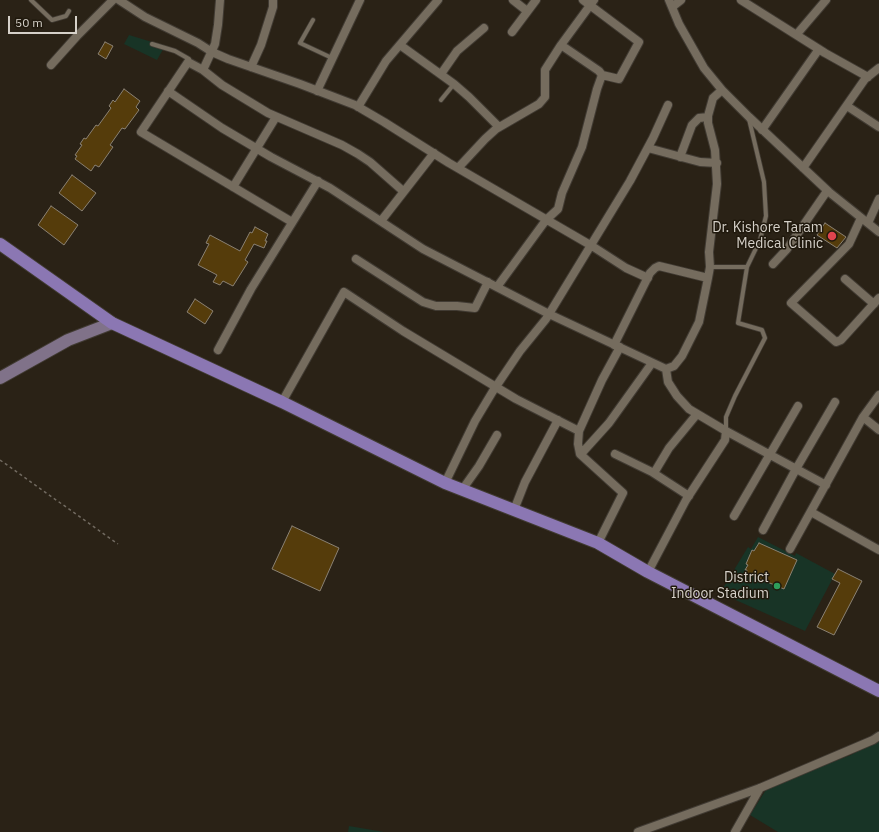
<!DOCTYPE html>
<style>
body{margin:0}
#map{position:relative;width:879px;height:832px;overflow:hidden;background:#2a2216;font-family:"IBM Plex Sans",sans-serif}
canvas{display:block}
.scale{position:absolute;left:8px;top:16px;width:69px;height:18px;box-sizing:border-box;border:2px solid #d6d1c9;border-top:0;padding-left:5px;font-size:12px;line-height:14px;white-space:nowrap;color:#d6d1c9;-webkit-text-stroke:3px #20190d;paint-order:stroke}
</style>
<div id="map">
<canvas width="879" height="832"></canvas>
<div class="scale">50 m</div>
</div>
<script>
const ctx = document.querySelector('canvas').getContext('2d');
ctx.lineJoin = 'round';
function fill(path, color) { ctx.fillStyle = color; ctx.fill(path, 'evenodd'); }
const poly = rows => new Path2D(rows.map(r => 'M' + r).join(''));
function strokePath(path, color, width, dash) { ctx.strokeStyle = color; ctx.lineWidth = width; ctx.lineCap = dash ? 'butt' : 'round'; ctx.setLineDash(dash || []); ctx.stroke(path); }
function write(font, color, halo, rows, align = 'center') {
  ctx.font = font + ' "IBM Plex Sans",sans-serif'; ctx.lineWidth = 3; ctx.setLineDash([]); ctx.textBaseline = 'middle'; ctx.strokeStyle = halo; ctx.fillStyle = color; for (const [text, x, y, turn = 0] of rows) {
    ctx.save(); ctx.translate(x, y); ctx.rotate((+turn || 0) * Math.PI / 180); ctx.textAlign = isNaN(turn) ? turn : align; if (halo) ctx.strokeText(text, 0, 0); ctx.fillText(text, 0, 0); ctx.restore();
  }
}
fill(poly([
 [129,35,165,46,157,60,124,44],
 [758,537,795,556,796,553,835,574,805,631,720,593,748,547,751,549],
 [879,739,879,832,778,832,750,815,769,785,851,755],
 [349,826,384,832,348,832]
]), '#183426');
const building = poly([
 [105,42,113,46,106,59,98,54,105,42],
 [124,89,140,101,136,107,139,110,125,129,122,128,110,145,113,147,99,167,95,165,91,171,75,159,77,156,75,155,82,145,80,144,84,138,86,139,96,125,98,126,111,108,109,106,113,100,115,102,124,89],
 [72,175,96,193,82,211,59,193,72,175],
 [51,206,78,225,64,245,38,225,51,206],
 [825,223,846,237,837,248,817,235,825,223],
 [255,227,268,234,265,241,267,241,264,248,254,244,245,260,248,262,233,286,223,281,220,285,213,282,217,275,198,265,209,244,206,243,210,235,240,251,250,232,252,233,255,227],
 [195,299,213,311,205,324,187,312,195,299],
 [292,526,339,548,320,591,272,569,292,526],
 [759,543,797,560,784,589,746,573,747,570,745,570,748,565,746,564,752,550,754,551,759,543],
 [838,569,862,581,834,635,817,627,840,583,832,579,838,569]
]);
fill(building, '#553c0b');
strokePath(building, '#8a8173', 1);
const lane = poly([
 [31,0,52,20,66,16,69,11],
 [313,20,300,43,332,58],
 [152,44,175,51,189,59,188,62],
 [441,100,454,84],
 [710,267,747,267,738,323,762,330,765,338,735,396,726,417,726,430],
 [747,267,760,240,766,216,764,182,749,119]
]);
const street = poly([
 [119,0,145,17,198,43,212,52,228,59,300,84,355,105,384,122,449,163,592,246,626,268,648,278],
 [220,0,218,25,215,44,203,70,188,62,141,132,292,222],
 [513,0,527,11],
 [583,0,639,42,619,79,602,75],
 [669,0,679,24,704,68,722,90,749,117,829,192,879,232],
 [741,0,825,53,868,77],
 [672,7,681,0],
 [512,32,536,0],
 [797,34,826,0],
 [400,45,454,84,469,97,499,127],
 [51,65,77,36,113,0],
 [251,67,261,45,273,7,273,0],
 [203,70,222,85,268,113,342,145,358,154,370,162,403,191],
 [441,74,457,51,484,28],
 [168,91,222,128,271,157,330,188,423,249,549,314,666,369,674,366,682,356,699,322,708,278,710,267,709,252,717,184,715,150,708,123,708,116,713,98,722,90],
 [317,91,360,0],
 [847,106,879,127],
 [358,107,386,61,438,0],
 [762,130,819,49],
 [648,148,700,162,717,163],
 [680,157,692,125,699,118,708,117],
 [458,168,485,139,496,129,539,104,545,97,545,70,561,45,594,0],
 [803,168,865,79,879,68],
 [233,187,276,117],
 [861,218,849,244,791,303,836,342,841,340,879,298],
 [381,221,434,153],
 [868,223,879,199],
 [356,259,423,302,436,306,457,306,475,308,488,282],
 [773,264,787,249,827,191],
 [845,279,874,304],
 [497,287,546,220,558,209,562,193,582,147,597,89,602,75,599,71,561,45],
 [614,345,650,273,655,268,659,266,708,278],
 [218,350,251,289,318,181],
 [666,369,668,382,677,396,689,409,726,431,826,485],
 [282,402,344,292,403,331,516,399,579,431],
 [863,417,879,430],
 [581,454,609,423,652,363],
 [615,454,652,472,689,496],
 [654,473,669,448,697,414],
 [445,483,475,421,493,391,520,351,546,319,630,181,653,138,668,105],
 [462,490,479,466,497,435],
 [514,510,525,482,558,420],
 [811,512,879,550],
 [734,516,798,406],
 [763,530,796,469,835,402],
 [598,543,623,493,580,454,578,444,579,431,602,380,620,347],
 [790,549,863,417,879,395],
 [648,572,686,500,725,440,726,431],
 [638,832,760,788,873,740,879,736],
 [735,832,760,788]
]);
const secondary = poly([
 [0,378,68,340,112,323]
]);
const primary = poly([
 [0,244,112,323,282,402,445,483,598,543,648,572,879,691]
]);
strokePath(lane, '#413b33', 5.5);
strokePath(street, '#413b33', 10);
strokePath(secondary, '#413b33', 14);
strokePath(primary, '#413b33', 14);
strokePath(poly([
 [0,460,118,544]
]), '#716a60', 1.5, [3, 3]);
strokePath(lane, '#756c5e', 4);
strokePath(street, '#756c5e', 8);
strokePath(secondary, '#807289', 12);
strokePath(primary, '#8b77b3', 12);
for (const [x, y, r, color] of [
 [832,236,5,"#e0444e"],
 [777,586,4,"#2e9e5b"]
]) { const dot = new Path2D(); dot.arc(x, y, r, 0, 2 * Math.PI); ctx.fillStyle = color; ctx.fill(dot); strokePath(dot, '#20190d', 1.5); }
write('14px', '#d6d1c9', '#20190d', [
 ["Dr. Kishore Taram",823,228],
 ["Medical Clinic",823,244],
 ["District",769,578],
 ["Indoor Stadium",769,594]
], 'right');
</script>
